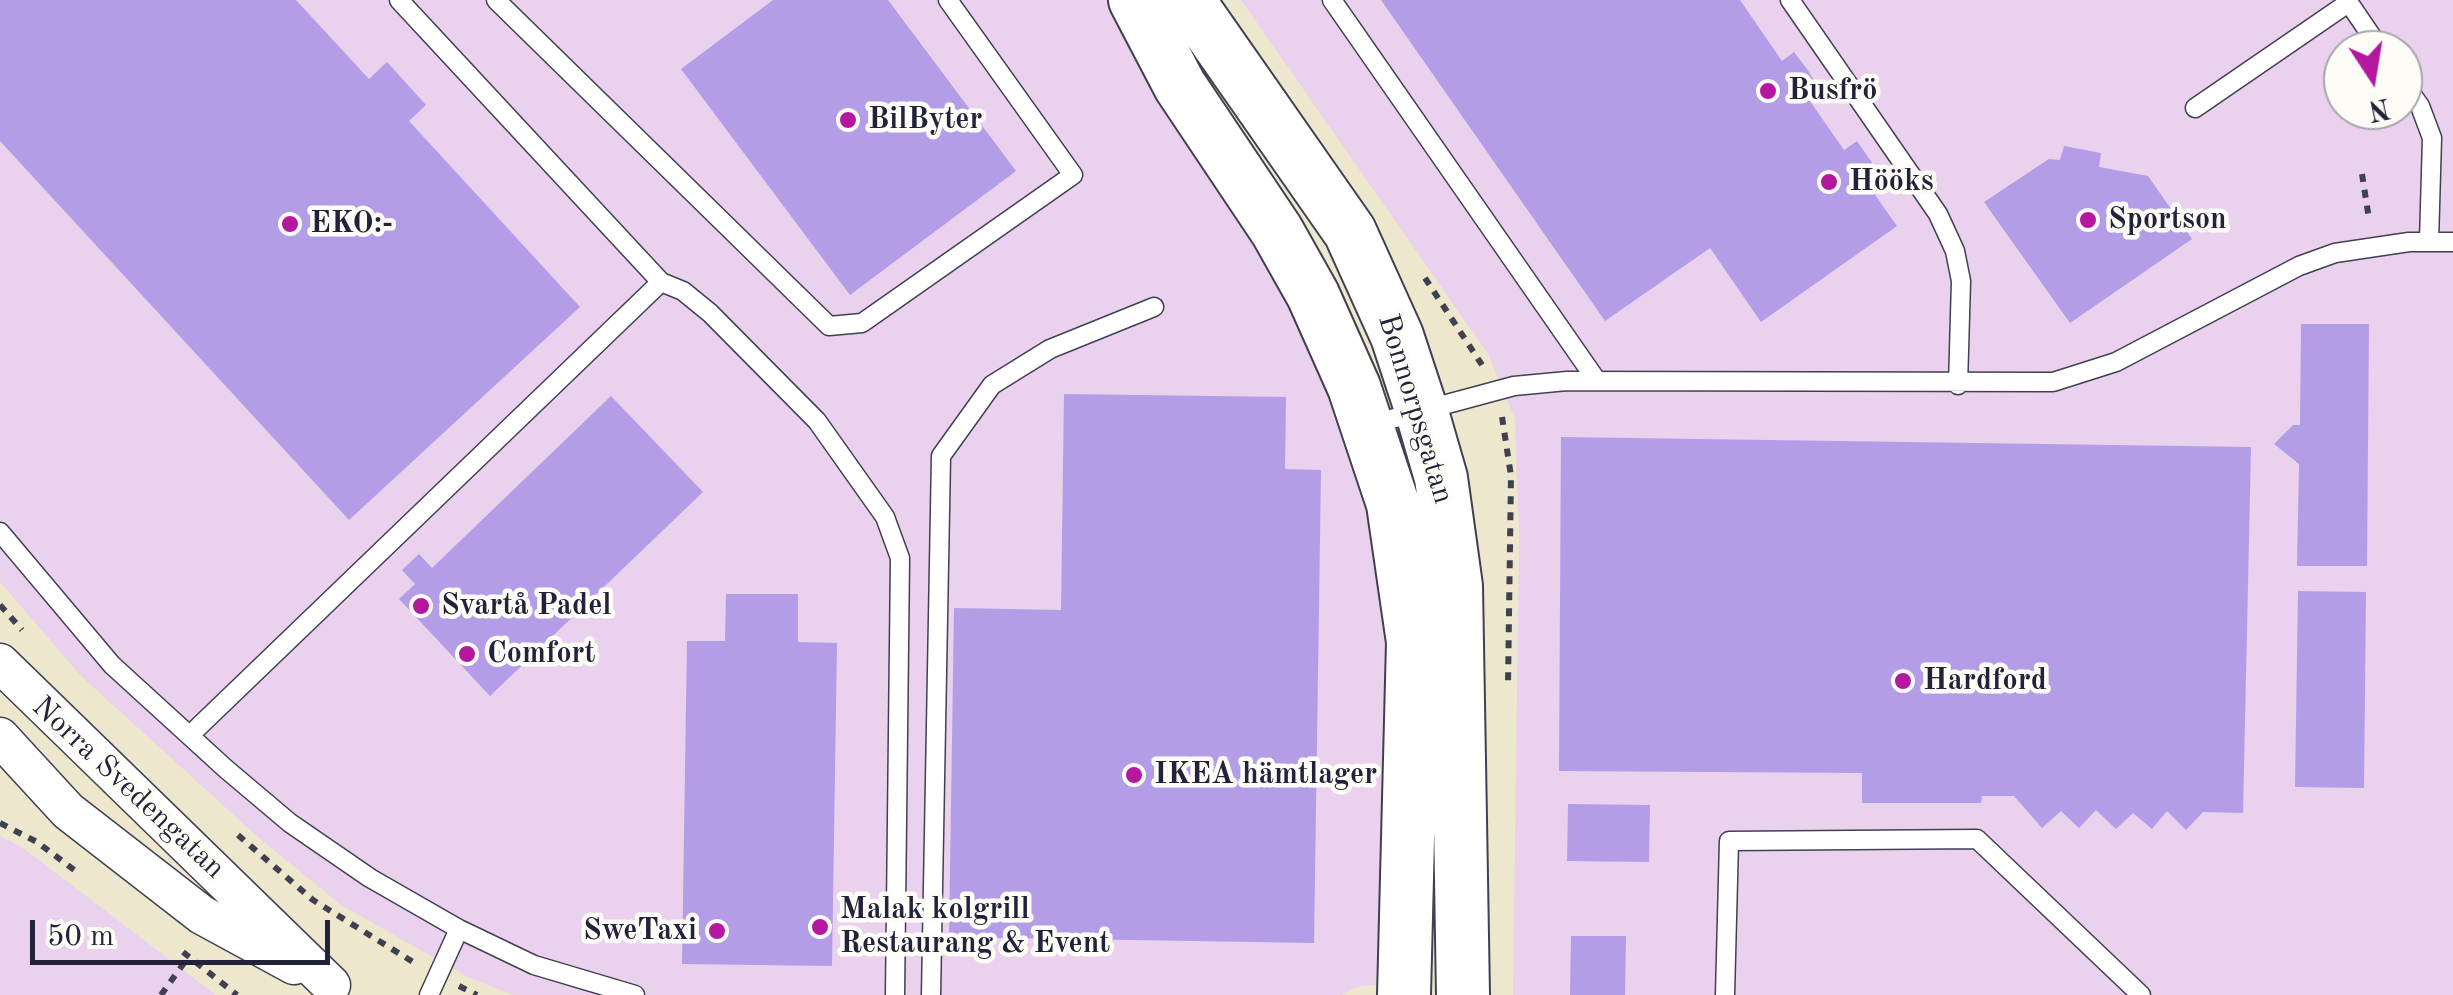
<!DOCTYPE html>
<meta charset="utf-8">
<style>
body{margin:0}
#map{position:relative;width:2453px;height:995px;overflow:hidden;background:#ede8cd;font-family:"Old Standard TT",serif}
canvas{display:block}
.north{position:absolute;left:2323px;top:30px;width:100px;height:100px;box-sizing:border-box;background:#fdfcf7;border:2px solid #a5a5ac;border-radius:50%;rotate:168deg;font-size:28px;font-weight:700;line-height:40px;text-align:center;color:#22223b}
.north::after{content:'';display:block;margin:auto;width:35px;height:45px;background:#b5179e;clip-path:polygon(50% 0,100% 100%,50% 72%,0 100%)}
.scale{position:absolute;left:30px;top:920px;width:300px;height:45px;box-sizing:border-box;border:5px solid #22223b;border-top:0;padding-left:12px;font-size:30px;line-height:35px;white-space:nowrap;color:#22223b;-webkit-text-stroke:8px #fdfcf7;paint-order:stroke}
</style>
<div id="map">
<canvas width="2453" height="995"></canvas>
<div class="north">N</div>
<div class="scale">50 m</div>
</div>
<script>
const ctx = document.querySelector('canvas').getContext('2d');
ctx.lineJoin = 'round';
function fill(path, color) { ctx.fillStyle = color; ctx.fill(path, 'evenodd'); }
const poly = rows => new Path2D(rows.map(r => 'M' + r).join(''));
function strokePath(path, color, width, dash) { ctx.strokeStyle = color; ctx.lineWidth = width; ctx.lineCap = dash ? 'butt' : 'round'; ctx.setLineDash(dash || []); ctx.stroke(path); }
function write(font, color, halo, rows, align = 'center') {
  ctx.font = font + ' "Old Standard TT",serif'; ctx.lineWidth = 9; ctx.setLineDash([]); ctx.textBaseline = 'middle'; ctx.strokeStyle = halo; ctx.fillStyle = color; for (const [text, x, y, turn = 0] of rows) {
    ctx.save(); ctx.translate(x, y); ctx.rotate((+turn || 0) * Math.PI / 180); ctx.textAlign = isNaN(turn) ? turn : align; if (halo) ctx.strokeText(text, 0, 0); ctx.fillText(text, 0, 0); ctx.restore();
  }
}
fill(poly([
 [0,0,1116,0,1341,388,1391,594,1382,984,1357,987,1342,995,513,995,470,978,341,905,259,838,82,677,0,582],
 [1241,0,2453,0,2453,995,1513,995,1519,532,1515,419,1488,354],
 [2343,50,2403,50,2403,110,2343,110],
 [0,836,23,848,216,995,0,995]
]), '#ead1ed');
fill(poly([
 [0,0,296,0,369,79,387,62,426,105,409,121,580,307,349,520,0,141],
 [773,0,888,0,1016,171,850,295,681,69],
 [1381,0,1740,0,1782,61,1794,52,1807,69,1817,85,1805,94,1844,150,1857,141,1879,173,1866,182,1897,226,1761,322,1710,248,1605,321],
 [2064,146,2101,153,2099,167,2148,176,2192,239,2070,323,1984,202,2049,159,2060,160],
 [2301,324,2369,324,2367,566,2297,566,2299,464,2274,444,2293,425,2300,425],
 [1064,394,1286,397,1285,469,1321,470,1314,943,949,937,954,608,1061,610],
 [611,396,703,492,490,696,399,599,415,584,402,570,419,554,432,568],
 [1561,437,2251,447,2243,813,2203,812,2186,830,2167,811,2152,829,2133,813,2116,829,2096,810,2079,828,2061,811,2042,828,2014,796,1982,796,1981,803,1862,803,1862,773,1559,771],
 [2298,591,2366,592,2364,788,2295,787],
 [726,594,798,594,798,642,837,643,832,966,682,964,687,641,725,641],
 [1568,804,1650,805,1649,862,1567,861],
 [1571,936,1626,936,1625,995,1570,995]
]), '#b39de7');
const lane = poly([
 [399,0,661,282,683,291,710,313,817,421,885,517,900,558,895,995],
 [496,0,829,326,862,323,1073,175,948,0],
 [1332,0,1597,381],
 [1790,0,1938,214,1955,251,1961,281,1958,385],
 [2347,0,2381,50],
 [2403,82,2420,106,2432,138,2429,241],
 [2195,108,2348,3],
 [1369,425,1514,386,1567,381,2053,382,2116,362,2299,266,2335,253,2409,242,2453,242],
 [0,532,112,665,226,769,290,823,370,878,459,929,429,995],
 [190,735,661,282],
 [459,929,534,965,635,995],
 [931,995,941,456,992,385,1050,349,1154,307],
 [1725,995,1729,841,1977,839,2141,995]
]);
const street = poly([
 [0,663,331,985],
 [0,737,68,811,202,915,294,965]
]);
const secondary = poly([
 [1135,0,1180,86,1277,231,1313,295,1354,387,1393,504,1413,642,1404,995],
 [1188,0,1350,232,1397,336,1421,409,1441,478,1456,586,1463,995]
]);
strokePath(lane, '#404051', 21);
strokePath(street, '#404051', 41);
strokePath(secondary, '#404051', 56);
strokePath(poly([
 [2362,174,2369,219],
 [1425,278,1484,368],
 [1502,417,1511,476,1508,684],
 [0,605,22,630],
 [0,823,37,842,77,872],
 [238,835,313,900,413,962],
 [183,952,237,995],
 [459,986,477,995],
 [161,995,189,956]
]), '#404051', 6, [8, 8]);
strokePath(lane, '#fff', 18);
strokePath(street, '#fff', 38);
strokePath(secondary, '#fff', 52);
for (const [x, y, r, color] of [
 [1768,91,10,"#b5179e"],
 [848,120,10,"#b5179e"],
 [1829,182,10,"#b5179e"],
 [2088,220,10,"#b5179e"],
 [290,224,10,"#b5179e"],
 [421,606,10,"#b5179e"],
 [467,654,10,"#b5179e"],
 [1903,681,10,"#b5179e"],
 [1134,775,10,"#b5179e"],
 [820,927,10,"#b5179e"],
 [717,931,10,"#b5179e"]
]) { const dot = new Path2D(); dot.arc(x, y, r, 0, 2 * Math.PI); ctx.fillStyle = color; ctx.fill(dot); strokePath(dot, '#fdfcf7', 4); }
write('bold 30px', '#22223b', '#fdfcf7', [
 ["Busfrö",1788,91],
 ["BilByter",868,120],
 ["Hööks",1849,182],
 ["Sportson",2108,220],
 ["EKO:-",310,224],
 ["Svartå Padel",441,606],
 ["Comfort",487,654],
 ["Hardford",1923,681],
 ["IKEA hämtlager",1154,775],
 ["Malak kolgrill",840,910],
 ["Restaurang & Event",840,944],
 ["SweTaxi",697,931,"right"]
], 'left');
write('30px', '#22223b', '#fdfcf7', [
 ["Bonnorpsgatan",1415,409,73],
 ["Norra Svedengatan",128,788,43]
]);
</script>
